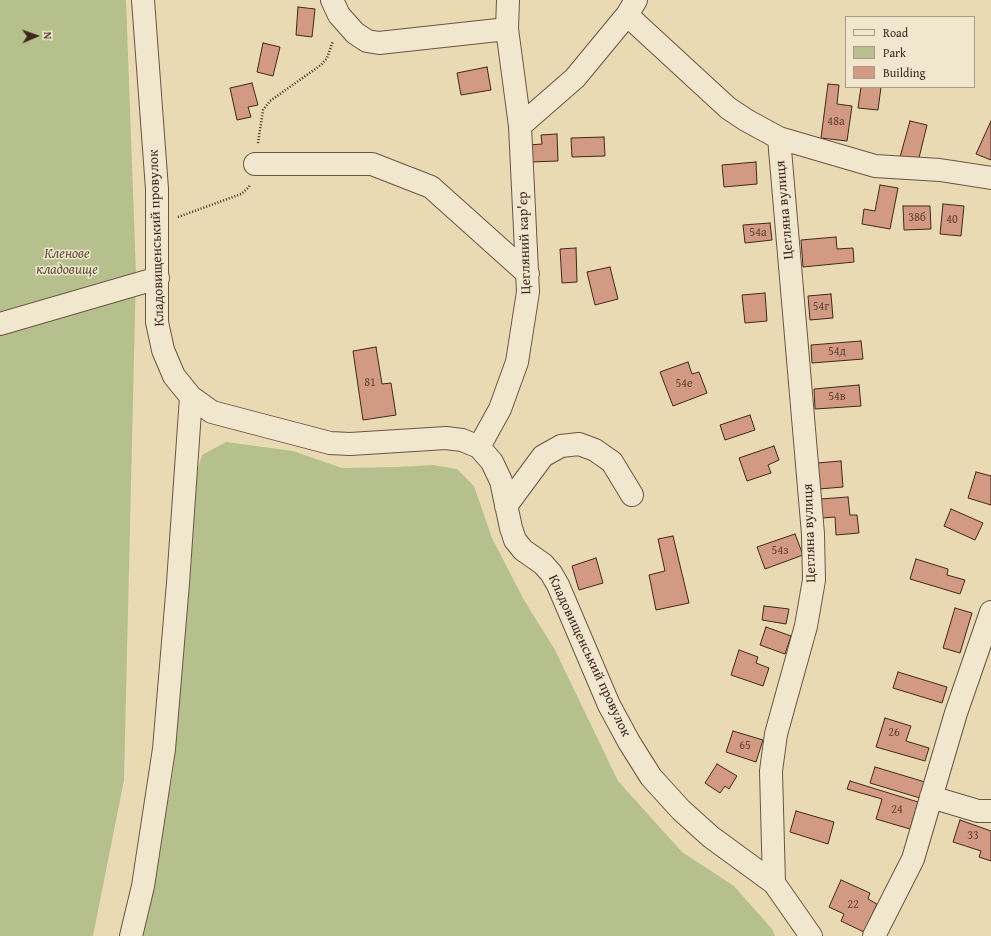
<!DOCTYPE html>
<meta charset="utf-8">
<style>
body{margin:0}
#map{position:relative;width:991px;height:936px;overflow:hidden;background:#eadab3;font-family:"Gentium Book Plus",serif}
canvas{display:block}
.legend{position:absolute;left:845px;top:16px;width:130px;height:72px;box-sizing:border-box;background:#f1e7ce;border:1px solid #aa9a87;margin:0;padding:5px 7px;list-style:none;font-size:12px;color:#40271d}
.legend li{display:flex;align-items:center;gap:8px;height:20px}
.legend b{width:20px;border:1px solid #aa9a87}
.north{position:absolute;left:16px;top:16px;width:40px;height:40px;-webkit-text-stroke:3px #f1e7ce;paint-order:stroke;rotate:88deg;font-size:11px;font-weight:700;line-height:16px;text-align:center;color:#40271d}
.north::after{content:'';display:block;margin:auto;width:14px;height:18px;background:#40271d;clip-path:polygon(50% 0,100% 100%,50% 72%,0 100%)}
</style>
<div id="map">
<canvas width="991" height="936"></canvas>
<ul class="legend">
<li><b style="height:5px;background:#f1e7ce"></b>Road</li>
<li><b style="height:11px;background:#b6c08d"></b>Park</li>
<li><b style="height:11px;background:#d29983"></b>Building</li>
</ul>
<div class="north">N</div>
</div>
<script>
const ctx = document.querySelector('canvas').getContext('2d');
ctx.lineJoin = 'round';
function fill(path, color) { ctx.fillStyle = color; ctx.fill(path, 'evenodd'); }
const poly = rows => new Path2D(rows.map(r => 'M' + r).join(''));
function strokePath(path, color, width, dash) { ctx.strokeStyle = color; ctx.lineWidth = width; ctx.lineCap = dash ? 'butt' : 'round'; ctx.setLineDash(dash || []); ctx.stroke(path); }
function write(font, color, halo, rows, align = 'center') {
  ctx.font = font + ' "Gentium Book Plus",serif'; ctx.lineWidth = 3; ctx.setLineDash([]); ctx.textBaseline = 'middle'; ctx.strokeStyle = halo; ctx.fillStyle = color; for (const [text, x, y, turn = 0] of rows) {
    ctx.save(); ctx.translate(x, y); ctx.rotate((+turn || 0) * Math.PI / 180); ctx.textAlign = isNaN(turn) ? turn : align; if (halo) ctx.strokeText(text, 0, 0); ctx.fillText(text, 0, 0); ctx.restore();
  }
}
fill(poly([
 [0,0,126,0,136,273,124,780,93,936,0,936],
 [226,442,293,451,342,468,396,467,433,465,457,469,474,486,492,538,524,600,555,650,618,781,682,852,734,886,772,929,775,936,140,936,152,891,173,771,193,485,202,455]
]), '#b6c08d');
const building = poly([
 [298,7,315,9,312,37,296,35,298,7],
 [263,43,280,47,273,76,257,72,263,43],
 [487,67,491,90,461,95,457,73,487,67],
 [252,83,258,105,248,107,251,117,237,120,230,88,252,83],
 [828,84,839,85,837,104,852,106,847,141,821,138,828,84],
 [861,87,881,87,878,110,858,108,861,87],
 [910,121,927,125,918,162,900,157,910,121],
 [991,121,991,160,976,154,991,121],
 [557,134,558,161,530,162,529,145,542,144,541,135,557,134],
 [604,137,605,156,572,157,571,138,604,137],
 [756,162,757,184,724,187,722,165,756,162],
 [880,185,898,188,890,229,862,224,864,209,875,211,880,185],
 [943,204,964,206,961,236,940,234,943,204],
 [903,206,930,206,931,229,904,230,903,206],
 [770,223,772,240,745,243,743,225,770,223],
 [836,237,837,249,853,248,854,262,803,267,801,240,836,237],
 [576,248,577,282,562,283,560,249,576,248],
 [610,267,618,299,595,305,587,272,610,267],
 [765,293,767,321,745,323,742,295,765,293],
 [831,294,833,318,810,320,808,296,831,294],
 [861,341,863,359,812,363,811,345,861,341],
 [376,347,382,384,391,383,396,415,363,420,353,351,376,347],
 [688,362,692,374,699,372,707,393,673,406,660,372,688,362],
 [859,385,861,406,815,409,814,389,859,385],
 [750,415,755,430,725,440,720,425,750,415],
 [774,446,779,460,768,465,771,473,747,481,739,458,774,446],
 [841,461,843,487,819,489,817,463,841,461],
 [976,472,991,476,991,505,968,498,976,472],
 [848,497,850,515,857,515,859,533,836,535,835,517,822,518,820,499,848,497],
 [951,509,983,523,975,540,944,526,951,509],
 [795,534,803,555,765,569,757,547,795,534],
 [673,536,689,603,656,610,649,575,665,571,658,539,673,536],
 [596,558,603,583,579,590,572,566,596,558],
 [916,559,948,569,947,575,965,580,960,594,910,579,916,559],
 [764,606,789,609,786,624,762,620,764,606],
 [955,608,972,613,960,653,943,648,955,608],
 [766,627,791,636,785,654,760,645,766,627],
 [739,650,758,657,756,663,769,668,763,686,731,675,739,650],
 [898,672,947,687,942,703,893,688,898,672],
 [885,718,911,726,906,741,929,748,925,761,876,747,885,718],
 [733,731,763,740,756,762,726,752,733,731],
 [717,764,737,776,729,789,725,786,720,793,705,783,717,764],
 [875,767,925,782,920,798,870,783,875,767],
 [850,781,918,802,910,829,876,819,882,799,847,789,850,781],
 [796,811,834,822,828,844,790,832,796,811],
 [960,820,991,831,991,861,979,857,981,851,953,842,960,820],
 [841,880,870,893,868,899,877,904,864,932,841,921,844,914,829,907,841,880]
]);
fill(building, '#d29983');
strokePath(building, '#40271d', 1);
const minor = poly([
 [143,0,157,189,157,322,163,350,174,376,191,397,212,412,330,443,350,444,446,438,462,440,479,447,492,462,501,481,511,528,515,540,523,550,543,564,551,573,558,585,609,705,629,742,651,777,681,810,711,837,774,883],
 [332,0,339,15,355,33,367,41,379,43,507,29],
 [627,15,728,108,746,120,779,138,875,166,940,170,991,178],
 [520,126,575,78,627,15,636,0],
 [779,138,813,534,814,580,806,626,776,734,771,771,774,883,811,936],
 [255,164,372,164,431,187,528,274],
 [0,324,158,278],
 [479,447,500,409,517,362,528,292,520,126,507,29,508,0],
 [506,506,543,456,561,446,579,444,595,450,612,462,632,495],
 [931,797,978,811,991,811],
 [131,936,143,886,164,749,178,583,191,397],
 [874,936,913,859,956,713,991,612]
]);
strokePath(minor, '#6a5442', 24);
strokePath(poly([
 [258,143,263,110,270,101,321,65,327,58,333,41],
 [178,217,241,194,249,187,250,184]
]), '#40271d', 2.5, [1, 2]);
strokePath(minor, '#f1e7ce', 22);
write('12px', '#644436', null, [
 ["48а",836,122],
 ["38б",917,218],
 ["40",952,220],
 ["54а",758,233],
 ["54г",821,307],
 ["54д",837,352],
 ["81",370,383],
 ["54е",684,384],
 ["54в",837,397],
 ["54з",780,551],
 ["26",894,733],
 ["65",745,746],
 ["24",897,810],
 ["33",973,836],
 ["22",853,905]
]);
write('14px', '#40271d', '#f1e7ce', [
 ["Цегляна вулиця",785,210,-95],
 ["Кладовищенський провулок",157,238,-92],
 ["Цегляний кар'єр",525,243,-92],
 ["Цегляна вулиця",810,533,-92],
 ["Кладовищенський провулок",589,656,65]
]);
write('italic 14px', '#5e4d39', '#f1e7ce', [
 ["Кленове",67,254],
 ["кладовище",67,270]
]);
</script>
